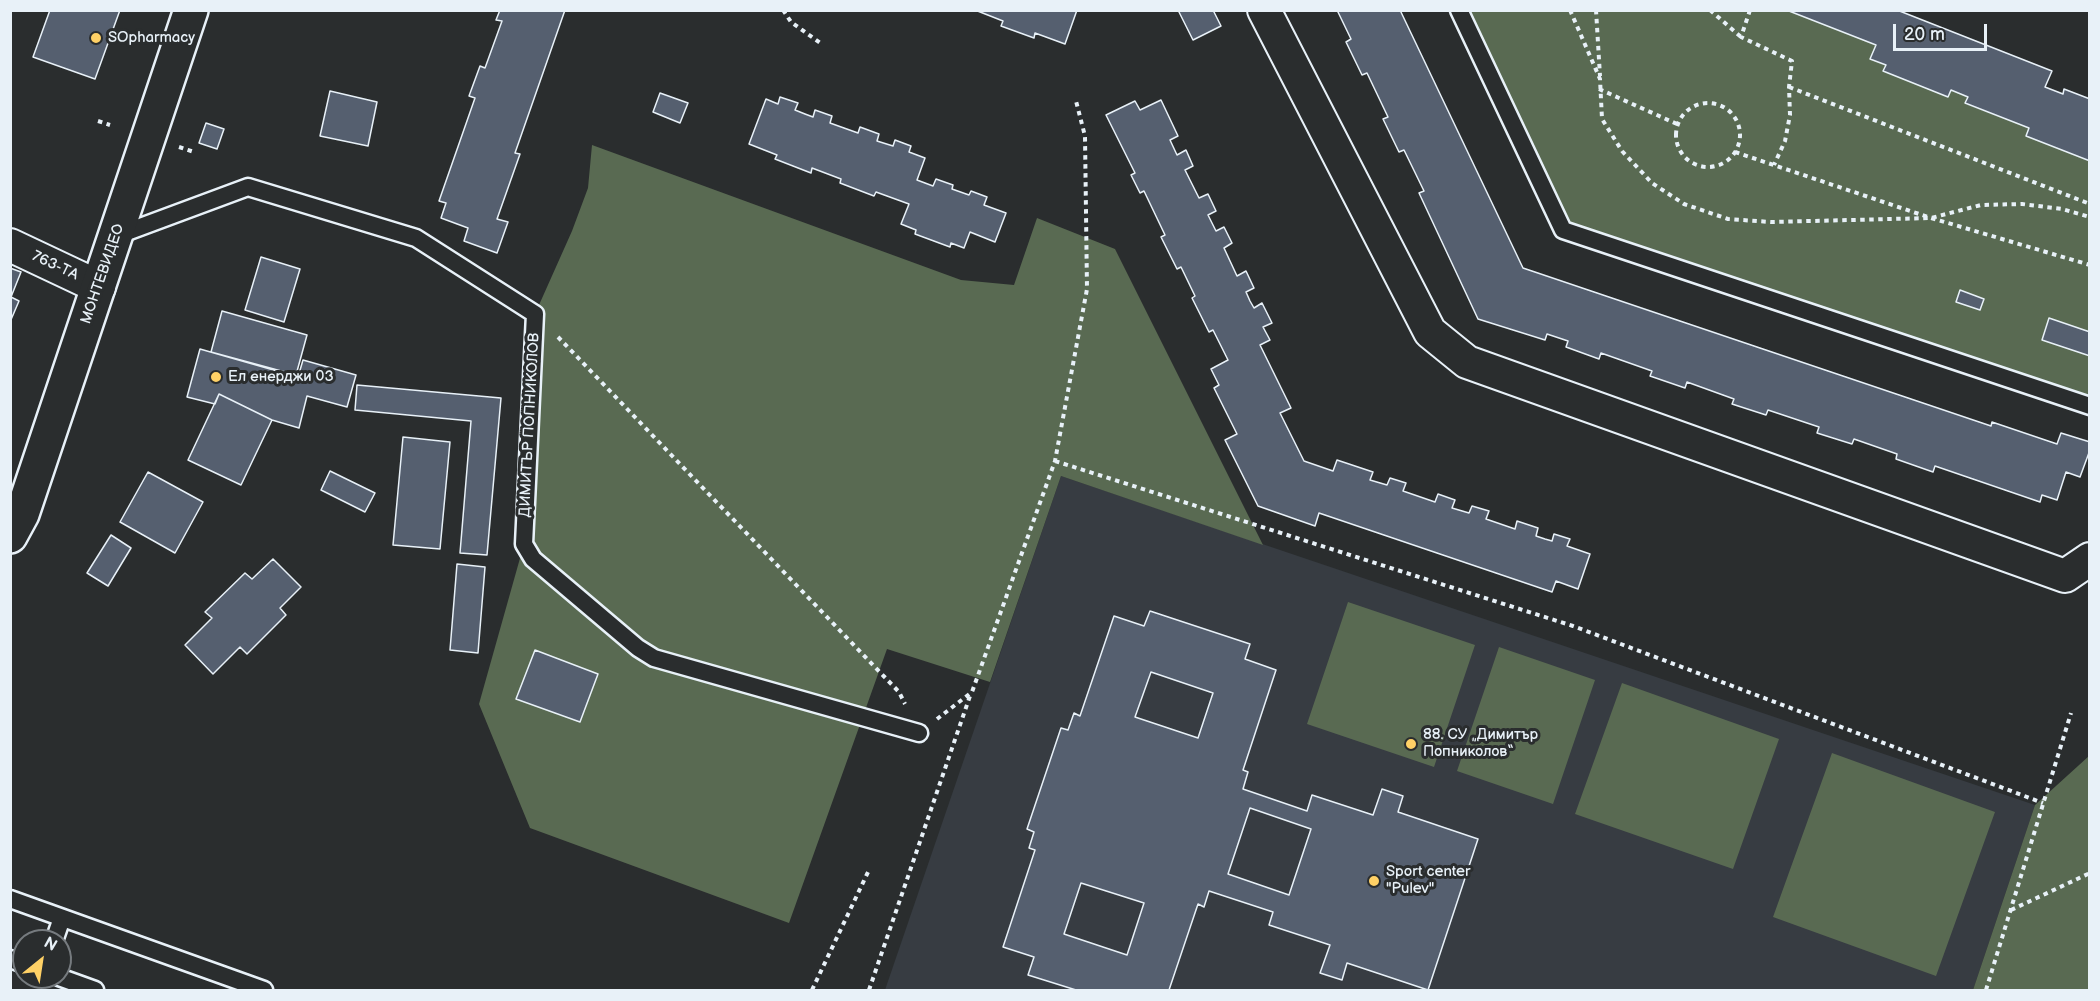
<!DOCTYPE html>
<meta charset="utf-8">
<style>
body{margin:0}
#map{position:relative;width:2100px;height:1001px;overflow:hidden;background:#2a2d2e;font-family:"Balsamiq Sans",sans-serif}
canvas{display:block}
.frame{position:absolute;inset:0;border:12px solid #e8f1f8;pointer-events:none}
.north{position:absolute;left:12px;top:929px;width:60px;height:60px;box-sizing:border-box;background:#2a2d2e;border:2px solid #767b7f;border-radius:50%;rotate:30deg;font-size:16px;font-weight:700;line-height:24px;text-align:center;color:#e8f1f8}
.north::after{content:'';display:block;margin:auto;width:21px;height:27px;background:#ffd166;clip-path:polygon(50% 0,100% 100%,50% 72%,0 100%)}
.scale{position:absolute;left:1893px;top:24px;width:94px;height:27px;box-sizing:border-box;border:3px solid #e8f1f8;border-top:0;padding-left:8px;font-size:18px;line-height:21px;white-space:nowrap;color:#e8f1f8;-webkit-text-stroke:4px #2a2d2e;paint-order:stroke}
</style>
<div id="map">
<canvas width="2100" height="1001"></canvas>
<div class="frame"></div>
<div class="north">N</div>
<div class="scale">20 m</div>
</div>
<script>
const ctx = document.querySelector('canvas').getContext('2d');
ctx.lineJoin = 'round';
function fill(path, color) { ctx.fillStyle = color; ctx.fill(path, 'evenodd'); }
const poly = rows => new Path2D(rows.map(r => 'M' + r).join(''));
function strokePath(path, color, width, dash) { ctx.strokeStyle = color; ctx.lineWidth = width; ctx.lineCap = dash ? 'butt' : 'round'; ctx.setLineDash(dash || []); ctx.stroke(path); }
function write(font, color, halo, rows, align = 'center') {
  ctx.font = font + ' "Balsamiq Sans",sans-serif'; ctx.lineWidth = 6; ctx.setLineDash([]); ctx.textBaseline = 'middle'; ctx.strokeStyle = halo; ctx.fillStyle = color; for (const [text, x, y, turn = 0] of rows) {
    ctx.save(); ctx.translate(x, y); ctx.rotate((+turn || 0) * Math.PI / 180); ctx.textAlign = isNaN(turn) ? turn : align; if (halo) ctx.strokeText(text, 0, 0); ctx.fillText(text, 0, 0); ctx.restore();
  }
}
fill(poly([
 [1061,476,2035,805,1973,990,885,990]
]), '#373c42');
fill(poly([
 [1459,11,1789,11,1876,45,1870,59,1886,65,1884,71,1948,96,1951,90,1968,97,1966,104,2029,128,2027,136,2089,161,2089,406,1563,230],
 [592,145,961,280,1014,285,1037,218,1115,249,1263,545,1061,476,990,682,887,649,789,923,530,828,479,704,524,544,535,314,572,231,588,188],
 [1348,602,1475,645,1434,767,1307,724],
 [1499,647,1595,680,1553,804,1457,771],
 [1622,683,1779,739,1733,869,1575,814],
 [1832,753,1995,812,1936,976,1773,917],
 [2089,756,2089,990,1973,990,2035,805]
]), '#596a52');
const building = poly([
 [50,10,120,10,95,79,33,57,50,10],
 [500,10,565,10,515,153,520,154,497,219,508,222,497,253,464,241,468,228,441,218,446,203,439,201,475,98,469,96,480,66,485,68,502,21,496,20,500,10],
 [975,10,1077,10,1065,44,1035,33,1034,38,1001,26,1003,21,975,10],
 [1178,10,1213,10,1221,26,1193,40,1178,10],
 [1337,10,1400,10,1523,268,1991,426,1992,422,2057,444,2061,433,2090,442,2090,450,2080,477,2066,472,2057,500,2042,495,2040,502,1935,466,1933,472,1896,459,1897,454,1854,439,1852,444,1817,433,1819,427,1768,410,1766,415,1732,404,1734,399,1687,382,1685,388,1650,376,1652,371,1601,353,1599,359,1566,347,1568,341,1547,334,1545,340,1478,319,1419,193,1424,191,1404,150,1399,152,1383,119,1388,117,1367,73,1362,75,1346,42,1351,39,1337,10],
 [1897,10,2052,71,2045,87,2063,94,2064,89,2090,99,2090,161,2026,136,2029,128,1965,103,1968,97,1951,90,1948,97,1883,71,1886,65,1870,59,1876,45,1789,11,1897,10],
 [330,91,377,102,368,146,320,136,330,91],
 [660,93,688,103,680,123,653,112,660,93],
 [780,97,798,103,795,110,805,114,813,117,815,110,832,116,830,123,858,133,860,127,879,134,877,141,893,146,895,140,911,146,909,152,925,158,917,180,933,186,936,179,953,185,952,189,969,195,971,191,987,197,984,205,1006,213,995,242,970,232,964,248,951,243,950,247,915,234,916,230,901,224,909,204,876,192,874,196,840,183,841,179,812,168,811,173,775,159,777,155,749,144,766,99,778,104,780,97],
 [1161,100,1178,136,1170,140,1177,155,1186,150,1193,166,1185,170,1199,198,1208,194,1216,211,1208,215,1216,231,1224,227,1232,243,1224,248,1237,276,1246,271,1254,288,1246,292,1250,301,1254,308,1262,303,1272,323,1263,327,1270,340,1260,345,1291,408,1280,413,1304,461,1333,471,1337,460,1373,472,1370,480,1387,485,1390,478,1406,483,1403,491,1435,502,1438,494,1455,500,1452,508,1469,513,1472,506,1489,511,1486,519,1515,529,1517,521,1538,528,1536,536,1545,539,1552,541,1554,534,1570,539,1567,546,1590,554,1578,589,1556,581,1552,592,1319,513,1315,526,1258,506,1225,440,1237,434,1214,388,1219,385,1211,369,1228,360,1213,330,1209,332,1192,298,1195,296,1181,267,1177,269,1161,237,1165,235,1144,191,1140,193,1131,175,1135,173,1106,115,1135,101,1140,110,1161,100],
 [206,123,224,129,217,149,199,143,206,123],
 [261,257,300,269,284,322,245,310,261,257],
 [10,268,21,272,11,297,19,301,10,322,10,268],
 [1960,290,1984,299,1980,310,1956,302,1960,290],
 [222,311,307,335,296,375,211,352,222,311],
 [2049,318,2090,332,2090,356,2042,340,2049,318],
 [200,349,298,377,303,360,356,375,347,407,307,396,299,428,272,420,219,394,215,404,187,397,200,349],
 [357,385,501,398,487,555,460,553,471,421,355,410,357,385],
 [219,394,272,420,241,485,188,460,219,394],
 [403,437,450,442,440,549,393,545,403,437],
 [330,471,375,493,365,512,321,490,330,471],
 [148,472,203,502,175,553,120,522,148,472],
 [111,535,131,548,108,586,87,573,111,535],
 [273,559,301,587,280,608,286,615,247,654,240,647,213,674,185,645,212,618,205,612,245,573,252,579,273,559],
 [457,564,485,567,478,653,450,650,457,564],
 [1150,611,1250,644,1245,659,1276,670,1243,770,1248,772,1243,789,1307,811,1312,795,1373,815,1382,789,1403,796,1398,812,1478,839,1428,990,1347,963,1342,980,1320,973,1330,945,1269,925,1273,912,1209,891,1204,907,1198,904,1169,990,1076,990,1028,975,1034,957,1003,947,1035,850,1029,848,1034,832,1027,829,1061,728,1068,730,1074,713,1080,716,1114,616,1144,626,1150,611],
 [1151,672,1213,693,1198,738,1135,717,1151,672],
 [1250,808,1311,829,1289,895,1228,874,1250,808],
 [1081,883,1144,903,1127,955,1064,934,1081,883],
 [535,650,598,674,580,722,516,699,535,650]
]);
fill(building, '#555f6f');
strokePath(building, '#e8f1f8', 1.5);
const service = poly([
 [1459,10,1563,230,2090,406],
 [116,236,248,187,416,238,535,314,524,544,533,559,638,648,654,658,919,733],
 [10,899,264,990],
 [54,941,62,918],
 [10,959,24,964],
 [59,977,95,990]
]);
const minor = poly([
 [1264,10,1430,332,1467,362,2065,576,2090,559],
 [10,245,99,287]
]);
const tertiary = poly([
 [10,536,22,514,191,10]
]);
strokePath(service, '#e8f1f8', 21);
strokePath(minor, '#e8f1f8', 36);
strokePath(tertiary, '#e8f1f8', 38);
strokePath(poly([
 [783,10,791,22,823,45],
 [1570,10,1600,79,1602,119,1622,151,1652,183,1684,204,1728,219,1771,222,1931,218,1981,205,2022,204,2062,209,2090,217],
 [1596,10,1600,76],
 [1710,10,1741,37],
 [1750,10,1741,37,1792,61,1789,87,1790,115,1785,141,1774,165],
 [1789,87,2090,204],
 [1599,89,1677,124],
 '1676 135a32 32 0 1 1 64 0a32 32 0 1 1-64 0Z',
 [98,121,110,125],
 [179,147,194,152],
 [1735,152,1931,218,2090,265],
 [558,337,899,692,905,704],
 [1055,461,1573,626,2043,803],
 [937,719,972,692,1055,461,1087,289,1085,136,1076,101],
 [2011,910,2090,873],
 [812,990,869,870],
 [869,990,971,693],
 [1986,990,2071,713]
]), '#e8f1f8', 4, [4.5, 4.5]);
strokePath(service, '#2a2d2e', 16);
strokePath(minor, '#2a2d2e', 32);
strokePath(tertiary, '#2a2d2e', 33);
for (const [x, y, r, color] of [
 [96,38,6,"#ffd166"],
 [216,377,6,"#ffd166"],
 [1411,744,6,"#ffd166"],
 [1374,881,6,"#ffd166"]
]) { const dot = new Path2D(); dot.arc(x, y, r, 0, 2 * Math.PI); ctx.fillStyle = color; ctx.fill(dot); strokePath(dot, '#2a2d2e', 2); }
write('15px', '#e8f1f8', '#2a2d2e', [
 ["SOpharmacy",108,38],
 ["Ел енерджи 03",228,377],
 ["88. СУ „Димитър",1423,735],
 ["Попниколов“",1423,752],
 ["Sport center",1386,872],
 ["\"Pulev\"",1386,889]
], 'left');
write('15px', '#e8f1f8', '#2a2d2e', [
 ["763-ТА",55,266,25],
 ["МОНТЕВИДЕО",103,274,-71],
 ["ДИМИТЪР ПОПНИКОЛОВ",530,425,-87]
]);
</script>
